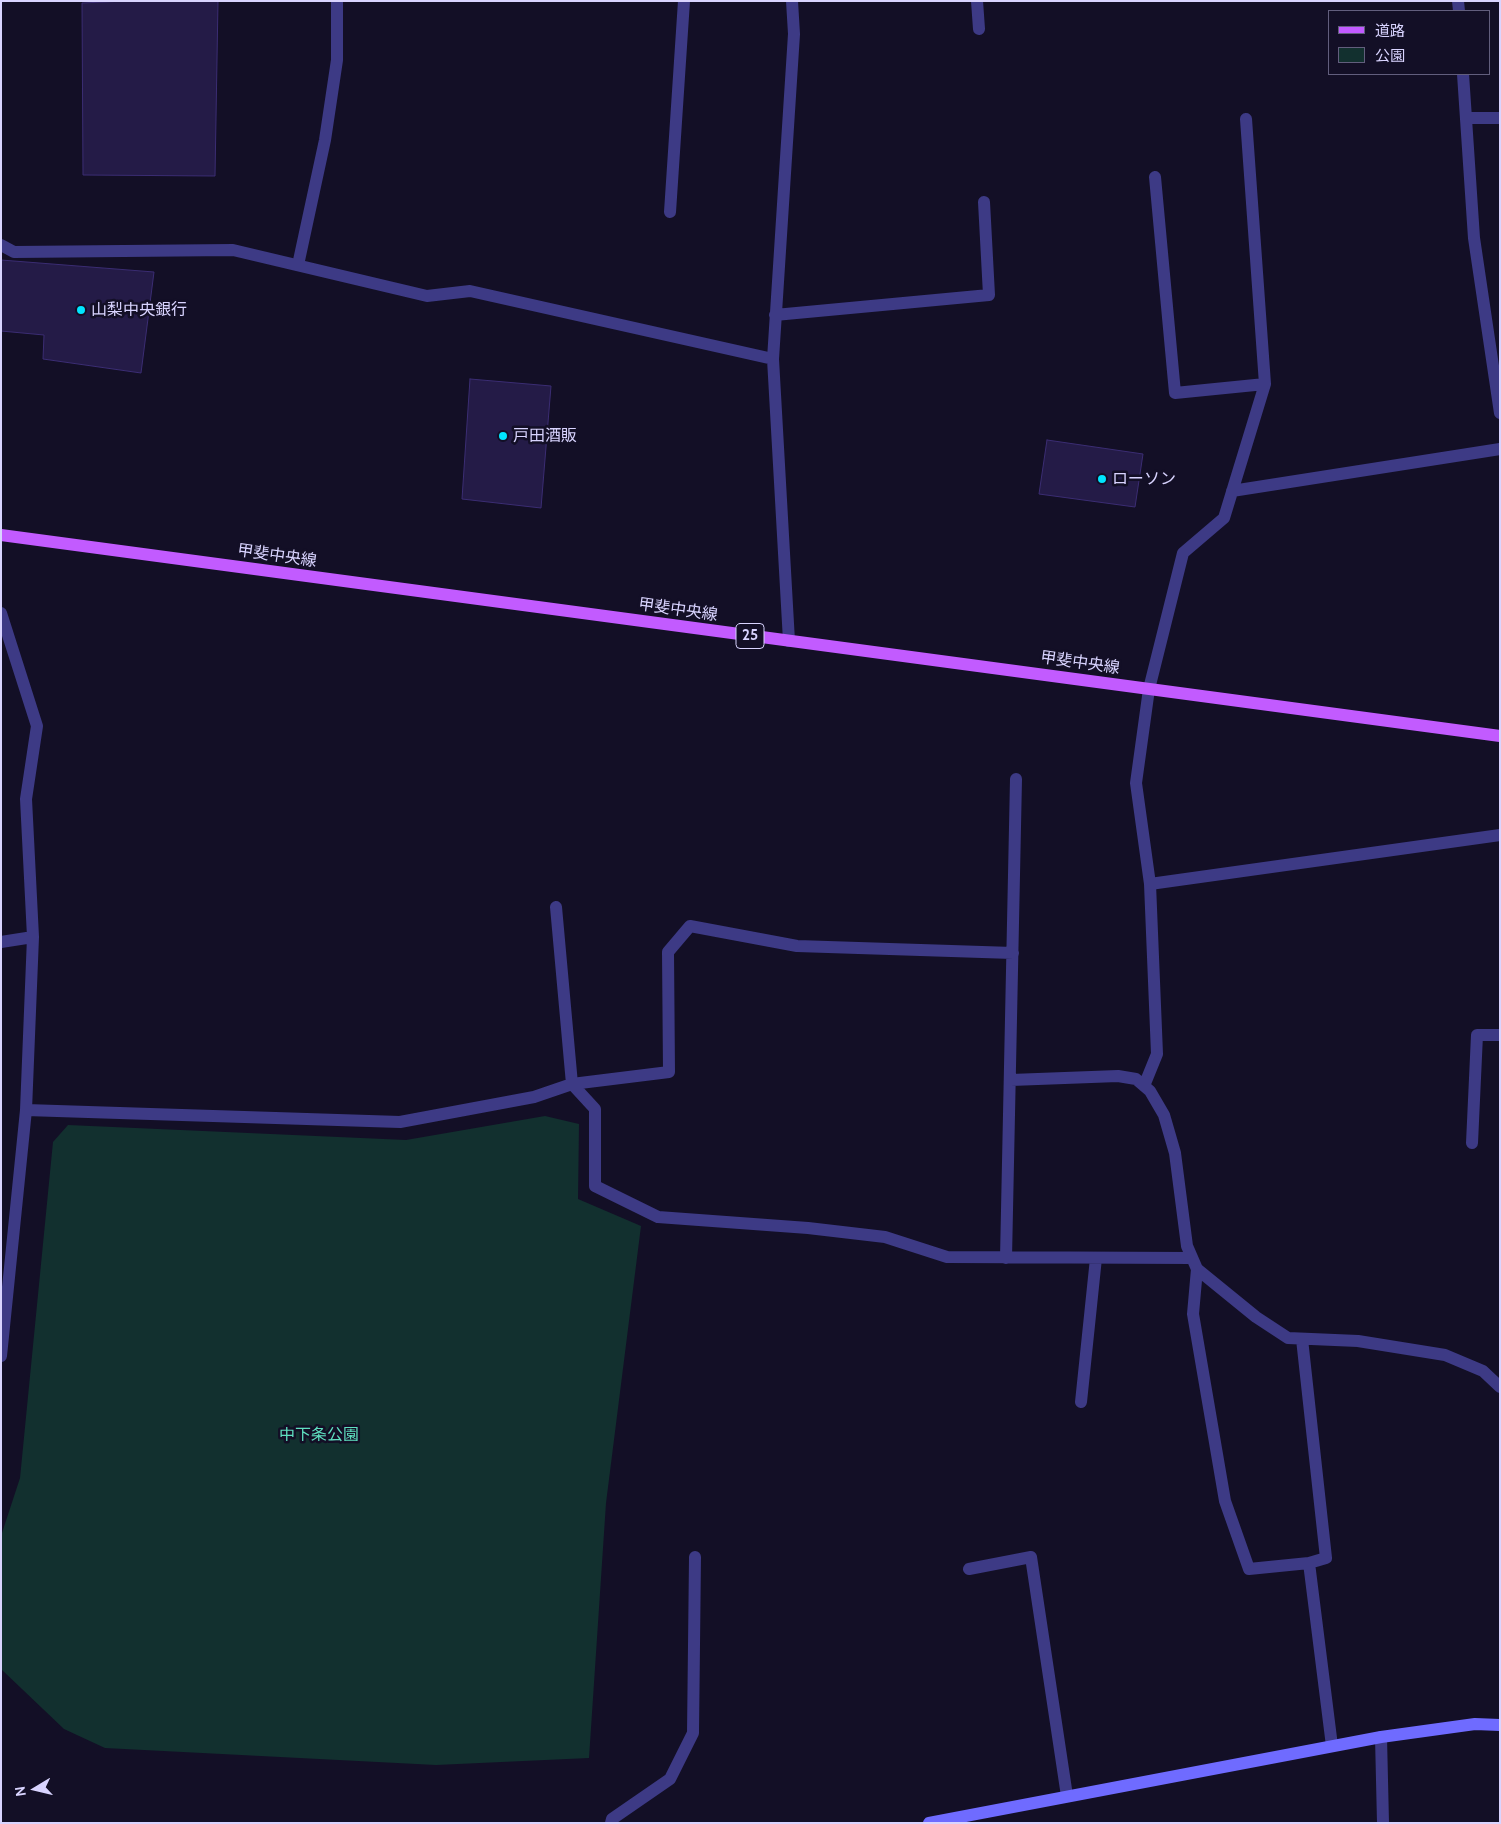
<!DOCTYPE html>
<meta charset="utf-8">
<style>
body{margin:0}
#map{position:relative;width:1501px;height:1824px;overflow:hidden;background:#130f26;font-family:Cabin,"Noto Sans JP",sans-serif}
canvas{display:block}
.frame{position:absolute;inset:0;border:2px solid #d9d4ff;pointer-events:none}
.legend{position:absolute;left:1328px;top:10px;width:162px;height:65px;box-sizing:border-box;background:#130f26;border:1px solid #625e7d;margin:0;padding:6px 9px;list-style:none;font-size:15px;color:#d9d4ff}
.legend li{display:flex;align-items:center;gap:10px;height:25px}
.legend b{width:25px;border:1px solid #625e7d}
.north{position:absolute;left:10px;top:1764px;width:50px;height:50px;-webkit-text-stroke:4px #130f26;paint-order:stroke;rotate:261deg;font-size:14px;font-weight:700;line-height:20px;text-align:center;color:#d9d4ff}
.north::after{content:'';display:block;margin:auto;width:18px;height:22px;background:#d9d4ff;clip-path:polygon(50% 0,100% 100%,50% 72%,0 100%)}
</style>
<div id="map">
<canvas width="1501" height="1824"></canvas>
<div class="frame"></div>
<ul class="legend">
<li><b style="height:6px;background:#c25bff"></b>道路</li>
<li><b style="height:14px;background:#12302f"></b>公園</li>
</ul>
<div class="north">N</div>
</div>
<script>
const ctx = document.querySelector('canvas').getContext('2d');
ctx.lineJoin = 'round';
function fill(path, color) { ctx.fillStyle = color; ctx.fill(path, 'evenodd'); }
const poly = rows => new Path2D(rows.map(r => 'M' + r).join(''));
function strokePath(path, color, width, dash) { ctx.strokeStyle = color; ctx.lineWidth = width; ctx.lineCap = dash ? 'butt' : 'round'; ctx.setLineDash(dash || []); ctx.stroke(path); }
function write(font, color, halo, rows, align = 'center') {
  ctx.font = font + ' Cabin,"Noto Sans JP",sans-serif'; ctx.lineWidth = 5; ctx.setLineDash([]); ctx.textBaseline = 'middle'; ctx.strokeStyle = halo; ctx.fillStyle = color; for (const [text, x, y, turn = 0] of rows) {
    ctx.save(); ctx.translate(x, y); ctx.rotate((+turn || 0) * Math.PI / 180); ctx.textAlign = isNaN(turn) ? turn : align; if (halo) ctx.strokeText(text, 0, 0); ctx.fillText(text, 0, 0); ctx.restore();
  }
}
fill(poly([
 [545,1116,579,1124,578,1199,641,1226,606,1503,589,1758,436,1765,105,1748,64,1729,1,1669,1,1536,20,1478,53,1142,68,1125,406,1140]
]), '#12302f');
const building = poly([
 [126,1,218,1,215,176,83,175,82,3,126,1],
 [1,260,154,272,141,373,43,359,44,335,1,331,1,260],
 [470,379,551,386,541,508,462,499,470,379],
 [1047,440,1143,454,1135,507,1039,494,1047,440]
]);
fill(building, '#241b47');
strokePath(building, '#3b2d73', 1);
strokePath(poly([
 [977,1,979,29],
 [1458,1,1459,11],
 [1463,74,1474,238,1500,413],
 [1466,118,1500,118],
 [1155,177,1175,393,1265,384],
 [670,212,684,1],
 [1,245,14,252,233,250,427,296,470,291,773,359],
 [298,265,325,140,337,60,337,1],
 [775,315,989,295,984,202],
 [1232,491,1500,449],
 [1,613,37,726,26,799,33,937,26,1110,1,1356],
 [789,641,773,359,794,34,792,1],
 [1150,884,1500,835],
 [556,907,572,1084,595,1109,595,1186,658,1217,808,1228,885,1237,947,1257,1192,1258],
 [1,942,33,937],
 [1011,1080,1118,1076,1136,1079,1150,1091,1164,1115,1175,1153,1187,1246,1197,1269,1256,1317,1288,1338,1358,1341,1445,1355,1483,1371,1500,1387],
 [1144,1086,1157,1054,1150,884,1136,783,1149,689,1183,553,1224,518,1265,384,1246,119],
 [26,1110,400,1122,534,1097,572,1084,669,1072,668,952,690,926,797,946,1013,953],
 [1472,1143,1477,1035,1500,1035],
 [1006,1258,1016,779],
 [1197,1269,1193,1314,1225,1501,1249,1569,1309,1563],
 [1302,1339,1326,1558,1309,1563,1332,1746],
 [1081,1402,1096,1258],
 [969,1569,1031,1557,1067,1796],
 [1381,1737,1383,1823],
 [611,1823,612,1819,670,1779,693,1733,695,1557]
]), '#3d3a85', 12);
strokePath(poly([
 [929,1823,1381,1737,1475,1724,1500,1725]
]), '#6f6bff', 12);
strokePath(poly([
 [1,535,1500,736]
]), '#c25bff', 12);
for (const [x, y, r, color] of [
 [81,310,5,"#00e5ff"],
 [503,436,5,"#00e5ff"],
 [1102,479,5,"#00e5ff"]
]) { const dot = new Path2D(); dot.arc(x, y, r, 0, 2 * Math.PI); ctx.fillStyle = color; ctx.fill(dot); strokePath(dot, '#130f26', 2); }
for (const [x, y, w] of [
 [750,636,28]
]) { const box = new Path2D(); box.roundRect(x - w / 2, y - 12.5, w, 25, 4); ctx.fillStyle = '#130f26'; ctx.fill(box); strokePath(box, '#d9d4ff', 1); }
write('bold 15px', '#d9d4ff', null, [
 ["25",750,636]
]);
write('16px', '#d9d4ff', '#130f26', [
 ["山梨中央銀行",91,310],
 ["戸田酒販",513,436],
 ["ローソン",1112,479]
], 'left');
write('16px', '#d9d4ff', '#130f26', [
 ["甲斐中央線",277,556,8],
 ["甲斐中央線",678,610,8],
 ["甲斐中央線",1080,663,8]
]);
write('16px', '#5fe0c0', '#130f26', [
 ["中下条公園",319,1435]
]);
</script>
